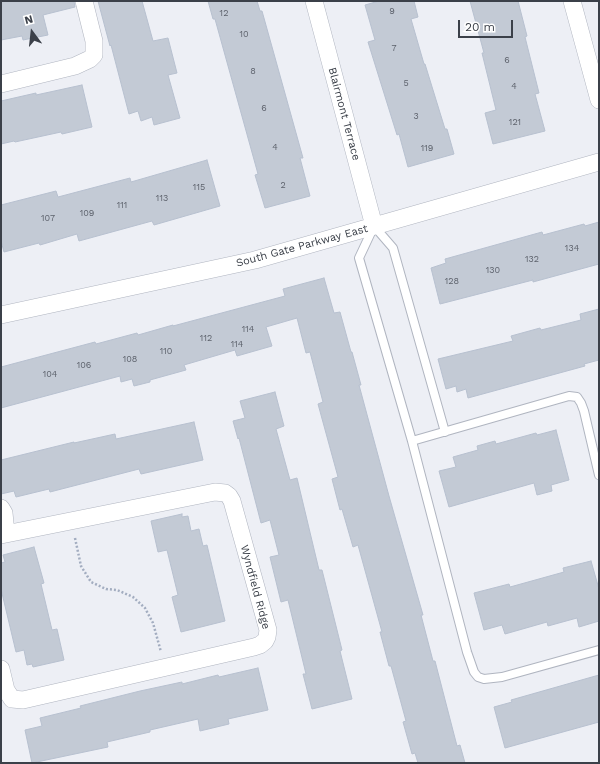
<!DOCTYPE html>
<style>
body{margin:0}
#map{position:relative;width:600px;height:764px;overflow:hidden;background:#edeff5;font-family:"Work Sans",sans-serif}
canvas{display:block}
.frame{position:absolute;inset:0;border:2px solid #3b4049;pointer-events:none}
.north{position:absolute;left:12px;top:12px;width:40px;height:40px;-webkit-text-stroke:3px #fff;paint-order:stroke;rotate:345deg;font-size:11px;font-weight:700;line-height:16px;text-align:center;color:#3b4049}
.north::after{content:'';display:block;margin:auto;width:14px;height:18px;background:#3b4049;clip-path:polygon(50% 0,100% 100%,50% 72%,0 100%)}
.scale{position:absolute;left:458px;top:20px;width:55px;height:18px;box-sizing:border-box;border:2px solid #3b4049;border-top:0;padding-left:5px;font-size:12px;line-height:14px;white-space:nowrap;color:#3b4049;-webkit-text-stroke:3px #fff;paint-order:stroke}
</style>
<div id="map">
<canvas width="600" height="764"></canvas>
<div class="frame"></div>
<div class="north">N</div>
<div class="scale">20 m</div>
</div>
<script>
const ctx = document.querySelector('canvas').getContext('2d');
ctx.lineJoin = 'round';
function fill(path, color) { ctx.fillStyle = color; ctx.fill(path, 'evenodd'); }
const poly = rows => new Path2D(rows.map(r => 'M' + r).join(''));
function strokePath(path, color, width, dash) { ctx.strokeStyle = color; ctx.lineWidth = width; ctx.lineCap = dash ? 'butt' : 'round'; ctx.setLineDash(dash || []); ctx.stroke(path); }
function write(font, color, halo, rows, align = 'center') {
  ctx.font = font + ' "Work Sans",sans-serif'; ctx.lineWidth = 3; ctx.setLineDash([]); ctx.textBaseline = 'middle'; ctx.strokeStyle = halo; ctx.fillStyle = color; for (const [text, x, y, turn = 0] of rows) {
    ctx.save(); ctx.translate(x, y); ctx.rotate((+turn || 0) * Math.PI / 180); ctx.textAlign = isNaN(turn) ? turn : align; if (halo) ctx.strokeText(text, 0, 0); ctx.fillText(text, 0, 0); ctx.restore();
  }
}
const building = poly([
 [1,1,74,1,75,7,43,15,48,35,23,40,22,36,1,40,1,1],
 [98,1,142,1,153,41,168,38,177,73,168,75,180,118,154,125,152,117,141,121,138,111,129,114,111,45,110,46,98,1],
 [208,1,257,1,260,11,262,11,303,158,300,158,310,196,265,208,255,175,258,174,215,19,213,19,208,1],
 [379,1,414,1,418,17,411,19,424,64,425,64,445,129,447,129,454,154,408,167,399,134,397,135,368,42,375,40,365,5,379,1],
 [470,1,518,1,527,36,525,37,539,93,535,94,545,131,493,144,485,113,496,110,482,53,484,53,470,1],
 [82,85,92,127,62,134,61,132,15,142,14,141,1,144,1,101,36,93,36,95,82,85],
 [207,160,220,206,154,225,152,221,79,241,77,234,40,245,39,243,4,252,1,241,1,205,56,191,58,197,130,178,131,182,207,160],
 [599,222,599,264,533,282,533,280,440,304,431,268,446,263,445,259,542,232,543,235,584,224,585,226,599,222],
 [324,278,334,313,340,312,351,352,352,352,361,385,359,385,389,496,423,615,421,615,433,661,435,661,457,746,460,745,465,763,418,763,415,753,412,754,403,722,406,721,391,666,389,666,380,632,382,632,358,545,353,547,342,509,340,510,332,479,338,477,318,404,323,402,310,352,306,353,297,318,266,327,272,346,237,356,235,350,184,365,186,370,150,380,150,382,134,386,132,379,121,382,120,376,1,408,1,367,95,342,96,344,137,333,138,335,173,325,173,326,285,296,283,289,324,278],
 [599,309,599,360,584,364,585,366,468,398,466,389,457,392,456,386,446,389,438,359,513,341,511,336,540,328,541,330,581,320,580,314,599,309],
 [275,392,284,426,276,429,290,480,297,478,319,570,322,570,342,650,340,651,352,699,312,709,303,674,306,674,288,600,281,602,270,557,279,555,270,520,261,523,239,438,238,439,233,421,245,418,240,401,275,392],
 [194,422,203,460,141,474,139,469,50,492,49,489,16,497,14,491,1,494,1,460,74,442,74,443,115,434,116,439,194,422],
 [556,430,569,480,551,485,552,491,537,495,534,483,449,507,439,471,456,467,453,457,478,450,477,446,495,441,496,444,536,433,537,435,556,430],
 [182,514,182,517,188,516,191,531,199,529,203,546,207,545,225,621,181,632,172,597,178,595,167,550,158,552,151,521,182,514],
 [34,547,44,583,41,584,52,630,57,629,64,660,33,667,32,664,27,665,24,650,16,652,1,589,1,563,5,562,3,555,34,547],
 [591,561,599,589,599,621,579,627,577,618,548,626,547,622,505,634,502,625,484,630,474,593,509,584,510,587,564,572,563,568,591,561],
 [258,668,268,710,228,719,229,724,200,731,198,719,150,730,150,732,107,742,108,747,32,763,25,730,42,726,40,718,81,708,80,706,140,691,182,682,182,684,218,675,219,677,258,668],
 [599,675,599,722,505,748,494,707,512,702,511,700,599,675]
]);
fill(building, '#c3cad5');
strokePath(building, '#b7c0cf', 1);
const lane = poly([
 [445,432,393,248,374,226,359,258,412,441,467,652,474,672,478,677,484,679,502,677,599,650],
 [412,441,562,398,569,396,577,397,581,403,584,411,599,475]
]);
const street = poly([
 [314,1,374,226],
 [572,1,599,100],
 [1,84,75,66,90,59,94,55,94,41,84,1],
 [1,315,255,260,599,162],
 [1,508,4,513,5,523,4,534],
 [1,535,215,492,225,493,229,496,232,501,268,630,267,637,265,641,260,645,254,647,23,700,12,699,6,690,1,669]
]);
strokePath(lane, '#b0b5c0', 10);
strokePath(street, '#b0b5c0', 18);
strokePath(poly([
 [75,538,81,566,91,582,106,589,117,590,133,597,145,608,153,623,161,652]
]), '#a3adc0', 2.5, [2, 2]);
strokePath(lane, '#fff', 8);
strokePath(street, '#fff', 17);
write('9px', '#5d626c', null, [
 ["9",392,11],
 ["12",224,13],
 ["10",244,34],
 ["7",394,48],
 ["6",507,60],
 ["8",253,71],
 ["5",406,83],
 ["4",514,86],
 ["6",264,108],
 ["3",416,116],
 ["121",515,122],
 ["4",275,147],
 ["119",427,148],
 ["2",283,185],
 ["115",199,187],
 ["113",162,198],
 ["111",122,205],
 ["109",87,213],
 ["107",48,218],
 ["134",572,248],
 ["132",532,259],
 ["130",493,270],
 ["128",452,281],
 ["114",248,329],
 ["112",206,338],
 ["114",237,344],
 ["110",166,351],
 ["108",130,359],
 ["106",84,365],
 ["104",50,374]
]);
write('11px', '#3b4049', '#fff', [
 ["Blairmont Terrace",344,114,75],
 ["South Gate Parkway East",302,246,-15],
 ["Wyndfield Ridge",255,587,75]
]);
</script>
